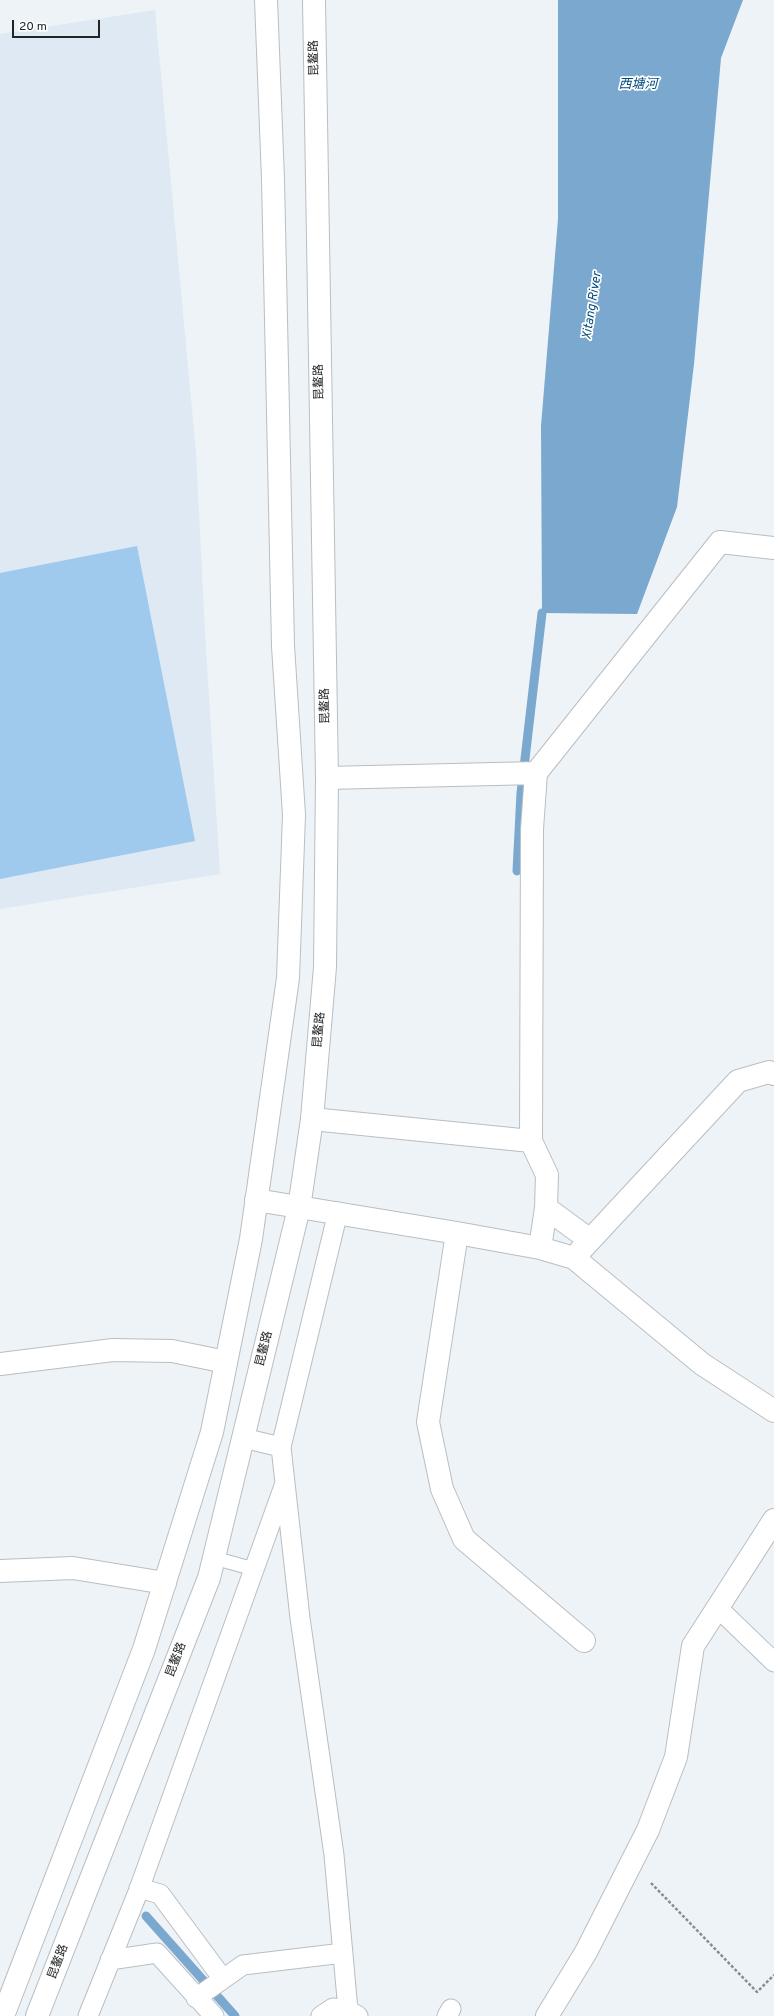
<!DOCTYPE html>
<meta charset="utf-8">
<style>
body{margin:0}
#map{position:relative;width:774px;height:2016px;overflow:hidden;background:#eef3f7;font-family:Overpass,sans-serif}
canvas{display:block}
.scale{position:absolute;left:12px;top:20px;width:88px;height:18px;box-sizing:border-box;border:2px solid #222426;border-top:0;padding-left:5px;font-size:12px;line-height:14px;white-space:nowrap;color:#222426;-webkit-text-stroke:3px #fff;paint-order:stroke}
</style>
<div id="map">
<canvas width="774" height="2016"></canvas>
<div class="scale">20 m</div>
</div>
<script>
const ctx = document.querySelector('canvas').getContext('2d');
ctx.lineJoin = 'round';
function fill(path, color) { ctx.fillStyle = color; ctx.fill(path, 'evenodd'); }
const poly = rows => new Path2D(rows.map(r => 'M' + r).join(''));
function strokePath(path, color, width, dash) { ctx.strokeStyle = color; ctx.lineWidth = width; ctx.lineCap = dash ? 'butt' : 'round'; ctx.setLineDash(dash || []); ctx.stroke(path); }
function write(font, color, halo, rows, align = 'center') {
  ctx.font = font + ' Overpass,"Noto Sans SC",sans-serif'; ctx.lineWidth = 3.5; ctx.setLineDash([]); ctx.textBaseline = 'middle'; ctx.strokeStyle = halo; ctx.fillStyle = color; for (const [text, x, y, turn = 0] of rows) {
    ctx.save(); ctx.translate(x, y); ctx.rotate((+turn || 0) * Math.PI / 180); ctx.textAlign = isNaN(turn) ? turn : align; if (halo) ctx.strokeText(text, 0, 0); ctx.fillText(text, 0, 0); ctx.restore();
  }
}
fill(poly([
 [155,10,196,453,205,633,220,874,0,909,0,34]
]), '#dee9f3');
fill(poly([
 [137,546,195,841,0,879,0,573]
]), '#a0c9ee');
fill(poly([
 [558,0,743,0,721,58,694,364,677,507,637,614,542,613,541,426,558,219]
]), '#7ba8ce');
strokePath(poly([
 [517,871,521,793,542,613],
 [146,1916,235,2016]
]), '#7ba8ce', 9);
const service = poly([
 [214,1558,254,1569]
]);
const pedestrian = poly([
 [338,1212,281,1447,300,1618,334,1855,348,2010,358,2016],
 [243,1438,281,1447],
 [718,1608,774,1662],
 [139,1888,160,1894,223,1979],
 [110,1960,157,1953,214,2016],
 [196,1998,243,1965,343,1953],
 [88,2016,138,1892,284,1486],
 [321,2016,333,2008,348,2010,345,2016],
 [447,2016,451,2009]
]);
const minor = poly([
 [327,778,536,773],
 [312,1119,531,1141],
 [256,1200,457,1233,540,1248,574,1258,702,1364,774,1411],
 [457,1233,428,1422,442,1489,464,1539,584,1641],
 [590,1240,546,1208,547,1175,531,1141,532,829,536,773,720,542,774,548],
 [540,1248,546,1208],
 [580,1251,738,1081,769,1072,774,1074],
 [0,1364,113,1350,172,1351,226,1362],
 [0,1571,73,1568,165,1583]
]);
const tertiary = poly([
 [3,2016,144,1649,212,1432,251,1239,288,978,294,815,283,646,273,179,266,0],
 [37,2016,209,1578,299,1208,312,1119,325,967,327,778,314,0],
 [547,2016,586,1952,648,1830,676,1757,693,1646,774,1520]
]);
strokePath(service, '#b9bec2', 15);
strokePath(pedestrian, '#b9bec2', 21);
strokePath(minor, '#b9bec2', 24);
strokePath(tertiary, '#b9bec2', 24);
strokePath(poly([
 [651,1883,757,1992,774,1975]
]), '#888c8f', 2.5, [3, 2]);
strokePath(service, '#fff', 13);
strokePath(pedestrian, '#fff', 19);
strokePath(minor, '#fff', 22);
strokePath(tertiary, '#fff', 22);
write('12px', '#222426', '#fff', [
 ["昆鳌路",315,58,-91],
 ["昆鳌路",320,382,-91],
 ["昆鳌路",326,706,-91],
 ["昆鳌路",320,1030,-85],
 ["昆鳌路",265,1349,-76],
 ["昆鳌路",177,1660,-69],
 ["昆鳌路",59,1962,-69]
]);
write('italic 13px', '#004d7d', '#fff', [
 ["西塘河",638,85],
 ["Xitang River",593,306,-81]
]);
</script>
